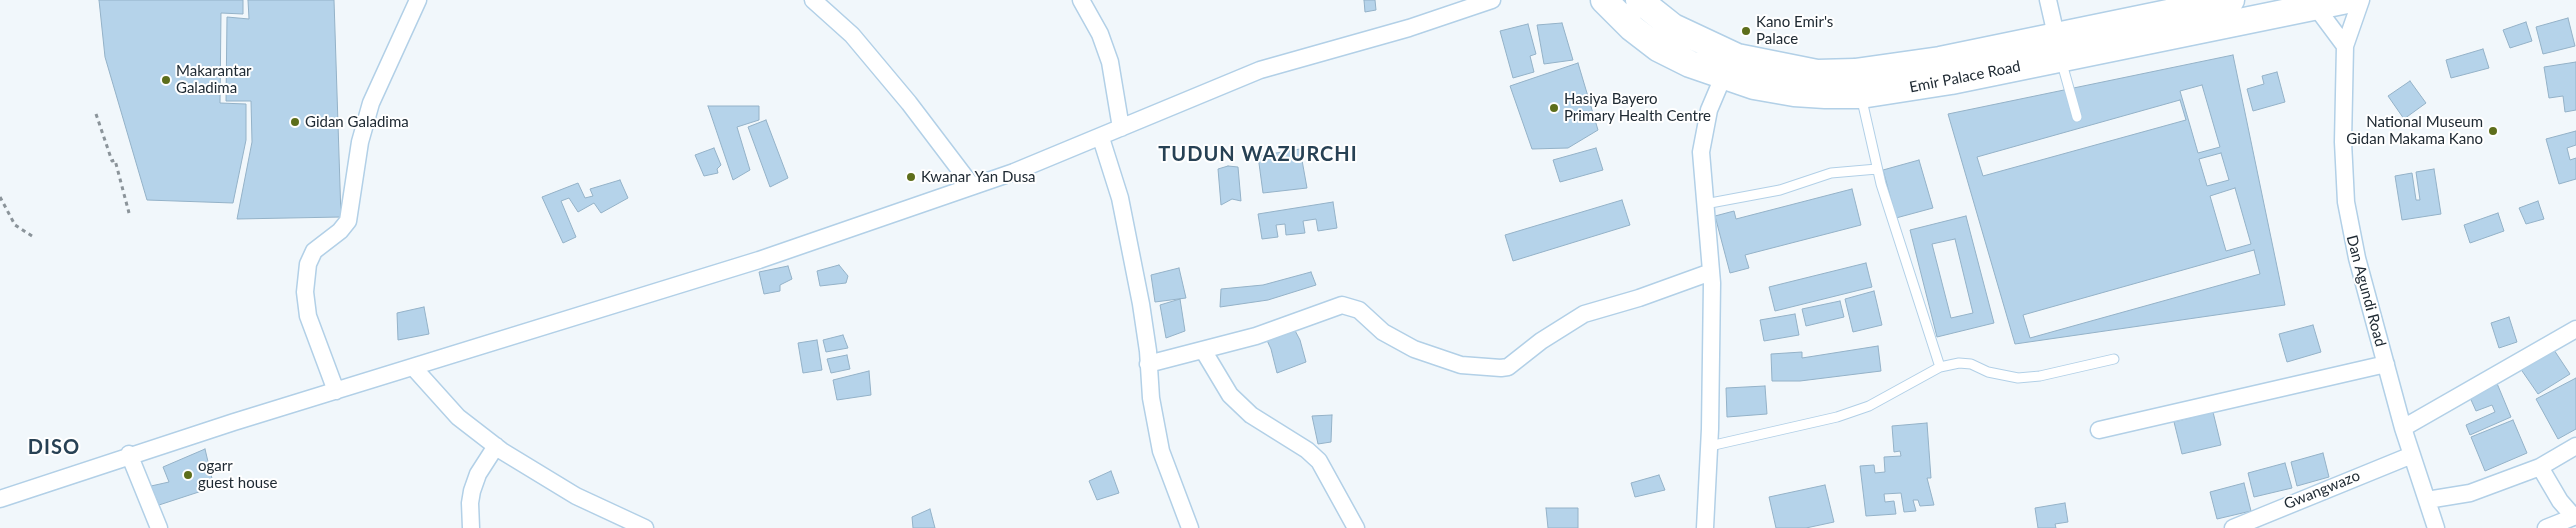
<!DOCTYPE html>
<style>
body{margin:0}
canvas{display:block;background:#f1f7fb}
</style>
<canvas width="2576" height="528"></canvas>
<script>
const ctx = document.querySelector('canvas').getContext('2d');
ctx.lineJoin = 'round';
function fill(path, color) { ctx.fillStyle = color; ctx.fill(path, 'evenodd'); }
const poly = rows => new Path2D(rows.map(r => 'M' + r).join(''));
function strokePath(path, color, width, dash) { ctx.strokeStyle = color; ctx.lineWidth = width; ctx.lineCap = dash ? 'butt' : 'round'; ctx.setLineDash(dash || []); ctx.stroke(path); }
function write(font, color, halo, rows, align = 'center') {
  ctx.font = font + ' Lato,sans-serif'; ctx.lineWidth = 4; ctx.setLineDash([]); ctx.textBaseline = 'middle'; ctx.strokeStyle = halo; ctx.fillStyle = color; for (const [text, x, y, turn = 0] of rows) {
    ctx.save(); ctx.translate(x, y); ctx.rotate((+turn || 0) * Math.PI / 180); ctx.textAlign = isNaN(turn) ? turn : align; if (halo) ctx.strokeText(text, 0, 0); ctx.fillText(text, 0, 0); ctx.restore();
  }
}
const building = poly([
 [99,0,243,0,243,14,221,13,220,103,246,104,246,140,233,203,147,200,105,57,99,0],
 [248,0,334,0,341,217,237,219,252,142,251,101,226,101,227,17,249,19,248,0],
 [1364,0,1375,0,1376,10,1365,12,1364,0],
 [2568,18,2575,46,2543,54,2536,27,2568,18],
 [2526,22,2532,41,2510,48,2503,30,2526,22],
 [1562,23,1573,60,1544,64,1537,25,1562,23],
 [1528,24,1536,54,1530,56,1534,72,1513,78,1500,31,1528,24],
 [2483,49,2489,68,2451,78,2446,60,2483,49],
 [2233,55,2285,305,2015,344,1948,114,2233,55],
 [2576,62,2576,110,2565,112,2563,96,2549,98,2544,67,2576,62],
 [1578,63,1598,130,1568,148,1532,149,1510,86,1578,63],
 [2277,72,2285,102,2253,111,2247,89,2264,84,2262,76,2277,72],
 [2410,81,2426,103,2404,119,2388,96,2410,81],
 [2202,85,2220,147,2198,153,2180,91,2202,85],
 [2180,100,2186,120,1983,176,1977,157,2180,100],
 [708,106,759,106,759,120,737,127,750,170,733,180,708,106],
 [766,120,788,178,770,187,748,127,766,120],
 [2576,131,2576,145,2567,148,2570,160,2576,158,2576,179,2559,184,2546,139,2576,131],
 [714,148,721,165,717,169,718,173,704,176,695,155,714,148],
 [1596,148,1603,170,1560,182,1553,160,1596,148],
 [1300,149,1307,188,1263,193,1258,156,1300,149],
 [2221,153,2229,180,2207,186,2199,159,2221,153],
 [1919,160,1933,208,1896,218,1883,170,1919,160],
 [1228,166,1238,167,1241,201,1232,199,1221,205,1218,169,1228,166],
 [2434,169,2441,214,2402,220,2395,176,2412,173,2416,200,2420,200,2416,172,2434,169],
 [620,180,628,198,601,213,594,203,578,212,569,198,561,201,576,237,563,243,542,197,578,183,585,198,593,196,590,189,620,180],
 [2235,188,2251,244,2226,251,2210,196,2235,188],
 [1852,189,1861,225,1745,255,1749,268,1730,273,1715,216,1734,211,1736,219,1852,189],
 [1622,200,1630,225,1513,261,1505,235,1622,200],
 [2538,201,2544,219,2526,224,2519,208,2538,201],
 [1333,202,1337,228,1318,231,1316,219,1303,221,1305,233,1286,235,1285,224,1276,225,1278,237,1262,239,1258,214,1333,202],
 [2498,213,2504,231,2470,243,2464,225,2498,213],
 [1966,216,1994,323,1937,337,1910,230,1966,216],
 [1955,239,1973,313,1951,318,1932,244,1955,239],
 [2254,250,2260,274,2030,338,2023,315,2254,250],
 [1866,263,1872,287,1775,311,1769,287,1866,263],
 [839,265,848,276,846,283,820,286,817,271,839,265],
 [788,266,792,279,780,285,780,291,764,294,759,272,788,266],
 [1179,268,1186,298,1155,302,1151,275,1179,268],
 [1311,272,1316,285,1268,300,1220,307,1221,289,1263,285,1311,272],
 [1874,291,1882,325,1853,332,1845,299,1874,291],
 [1180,299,1185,331,1166,338,1160,305,1180,299],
 [1840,301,1844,317,1806,326,1802,309,1840,301],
 [424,307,429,334,398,340,397,313,424,307],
 [1795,314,1799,335,1764,341,1760,320,1795,314],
 [2509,317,2517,342,2499,348,2491,323,2509,317],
 [1292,325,1300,340,1306,362,1277,373,1271,349,1264,334,1292,325],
 [2313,325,2321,352,2287,362,2279,334,2313,325],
 [843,335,848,348,826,352,823,340,843,335],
 [817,340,822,370,803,373,798,343,817,340],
 [1878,346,1881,371,1800,381,1772,381,1771,354,1802,352,1802,358,1878,346],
 [2552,347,2570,374,2538,394,2520,368,2552,347],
 [847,355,850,369,831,373,827,359,847,355],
 [869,371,871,395,837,400,833,380,869,371],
 [2576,378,2576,429,2558,439,2536,399,2576,378],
 [2496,381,2511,417,2470,435,2466,425,2495,412,2492,405,2476,411,2468,393,2496,381],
 [1765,386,1767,414,1727,417,1726,388,1765,386],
 [2213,412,2221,445,2182,454,2174,422,2213,412],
 [1332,415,1331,442,1318,444,1312,416,1332,415],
 [2513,420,2527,453,2485,471,2471,437,2513,420],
 [1927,423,1931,478,1927,478,1934,505,1920,506,1918,500,1913,500,1916,511,1904,512,1901,493,1884,494,1885,502,1894,501,1896,514,1866,516,1860,466,1874,465,1875,473,1885,472,1884,457,1901,456,1900,451,1894,452,1892,426,1927,423],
 [205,449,214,487,159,505,151,486,169,482,163,467,205,449],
 [2323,453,2329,477,2297,486,2291,462,2323,453],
 [2285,463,2292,488,2254,497,2248,473,2285,463],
 [1111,471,1119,493,1097,500,1089,481,1111,471],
 [1659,475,1665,490,1635,497,1631,483,1659,475],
 [2244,483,2251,511,2217,519,2210,492,2244,483],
 [1825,485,1834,522,1806,528,1776,528,1769,497,1825,485],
 [2065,503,2068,522,2055,524,2056,528,2038,528,2035,508,2065,503],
 [1546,508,1578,508,1578,528,1548,528,1546,508],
 [930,509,935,528,913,528,912,517,930,509]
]);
fill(building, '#b5d3ea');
strokePath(building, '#94b2c8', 1);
const service = poly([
 [2061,60,2077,117],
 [1861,96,1881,184,1940,367],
 [1705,204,1780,190,1831,173,1877,169],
 [1710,446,1837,417,1869,406,1940,367,1959,363,1971,364,1988,372,2018,378,2040,376,2114,359]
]);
const minor = poly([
 [813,0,852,35,909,103,972,186],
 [1081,0,1100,34,1110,62,1121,128],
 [2048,0,2058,44],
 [2361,0,2345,46,2343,142,2346,202,2357,258,2403,428,2436,528],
 [2316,7,2345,46],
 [1101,138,1120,198,1141,304,1148,351,1151,398,1161,451,1190,528],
 [1203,350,1230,395,1251,415,1307,450,1319,461,1356,528],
 [1148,364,1256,336,1342,305,1359,310,1383,332,1414,349,1461,365,1501,368,1508,367,1541,341,1584,314,1639,298,1711,272],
 [413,367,458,417,502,451,576,496,645,528],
 [336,391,308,316,305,292,308,264,314,251,340,231,348,221,360,142,371,103,418,0],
 [2403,428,2576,329],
 [2099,430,2386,364],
 [129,454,159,528],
 [2540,467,2576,446],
 [0,499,234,422,759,260,1014,172,1260,70,1409,28,1492,0],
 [2427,500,2470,493,2540,467,2560,501,2574,517],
 [471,528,470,503,472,491,478,474,496,446],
 [1705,528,1710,429,1712,283,1701,152,1709,110,1723,77],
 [2233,528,2412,455],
 [2546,528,2576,516]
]);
const primary = poly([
 [1604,0,1632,28,1658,48,1690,64,1754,86,1794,93,1825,95,1861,95,1951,81,2347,0],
 [1639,0,1673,27,1737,57,1817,73,1855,72,1940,60,2231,0]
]);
strokePath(service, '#b2d0e7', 11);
strokePath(minor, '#b2d0e7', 19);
strokePath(primary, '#b2d0e7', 29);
strokePath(poly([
 [96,114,112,161,115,160,129,213],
 [0,197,15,225,32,236]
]), '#8b949a', 3, [4, 4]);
strokePath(service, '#fff', 9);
strokePath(minor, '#fff', 16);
strokePath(primary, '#fff', 26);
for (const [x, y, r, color] of [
 [1746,31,5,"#5d6e1b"],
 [166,80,5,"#5d6e1b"],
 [1554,108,5,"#5d6e1b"],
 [295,122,5,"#5d6e1b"],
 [2493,131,5,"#5d6e1b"],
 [911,177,5,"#5d6e1b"],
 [188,475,5,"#5d6e1b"]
]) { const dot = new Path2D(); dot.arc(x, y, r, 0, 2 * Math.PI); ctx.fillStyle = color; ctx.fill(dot); strokePath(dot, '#fff', 2); }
write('15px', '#202b34', '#fff', [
 ["Kano Emir's",1756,22],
 ["Palace",1756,39],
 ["Makarantar",176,71],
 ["Galadima",176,88],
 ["Hasiya Bayero",1564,99],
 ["Primary Health Centre",1564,116],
 ["Gidan Galadima",305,122],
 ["National Museum",2483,122,"right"],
 ["Gidan Makama Kano",2483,139,"right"],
 ["Kwanar Yan Dusa",921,177],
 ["ogarr",198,466],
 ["guest house",198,483]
], 'left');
write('15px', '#202b34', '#fff', [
 ["Emir Palace Road",1965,77,-11],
 ["Dan Agundi Road",2366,291,75],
 ["Gwangwazo",2322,490,-22]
]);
ctx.letterSpacing = '1px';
write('bold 20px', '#274154', '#fff', [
 ["TUDUN WAZURCHI",1258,155],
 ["DISO",54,448]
]);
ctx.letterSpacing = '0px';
</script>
